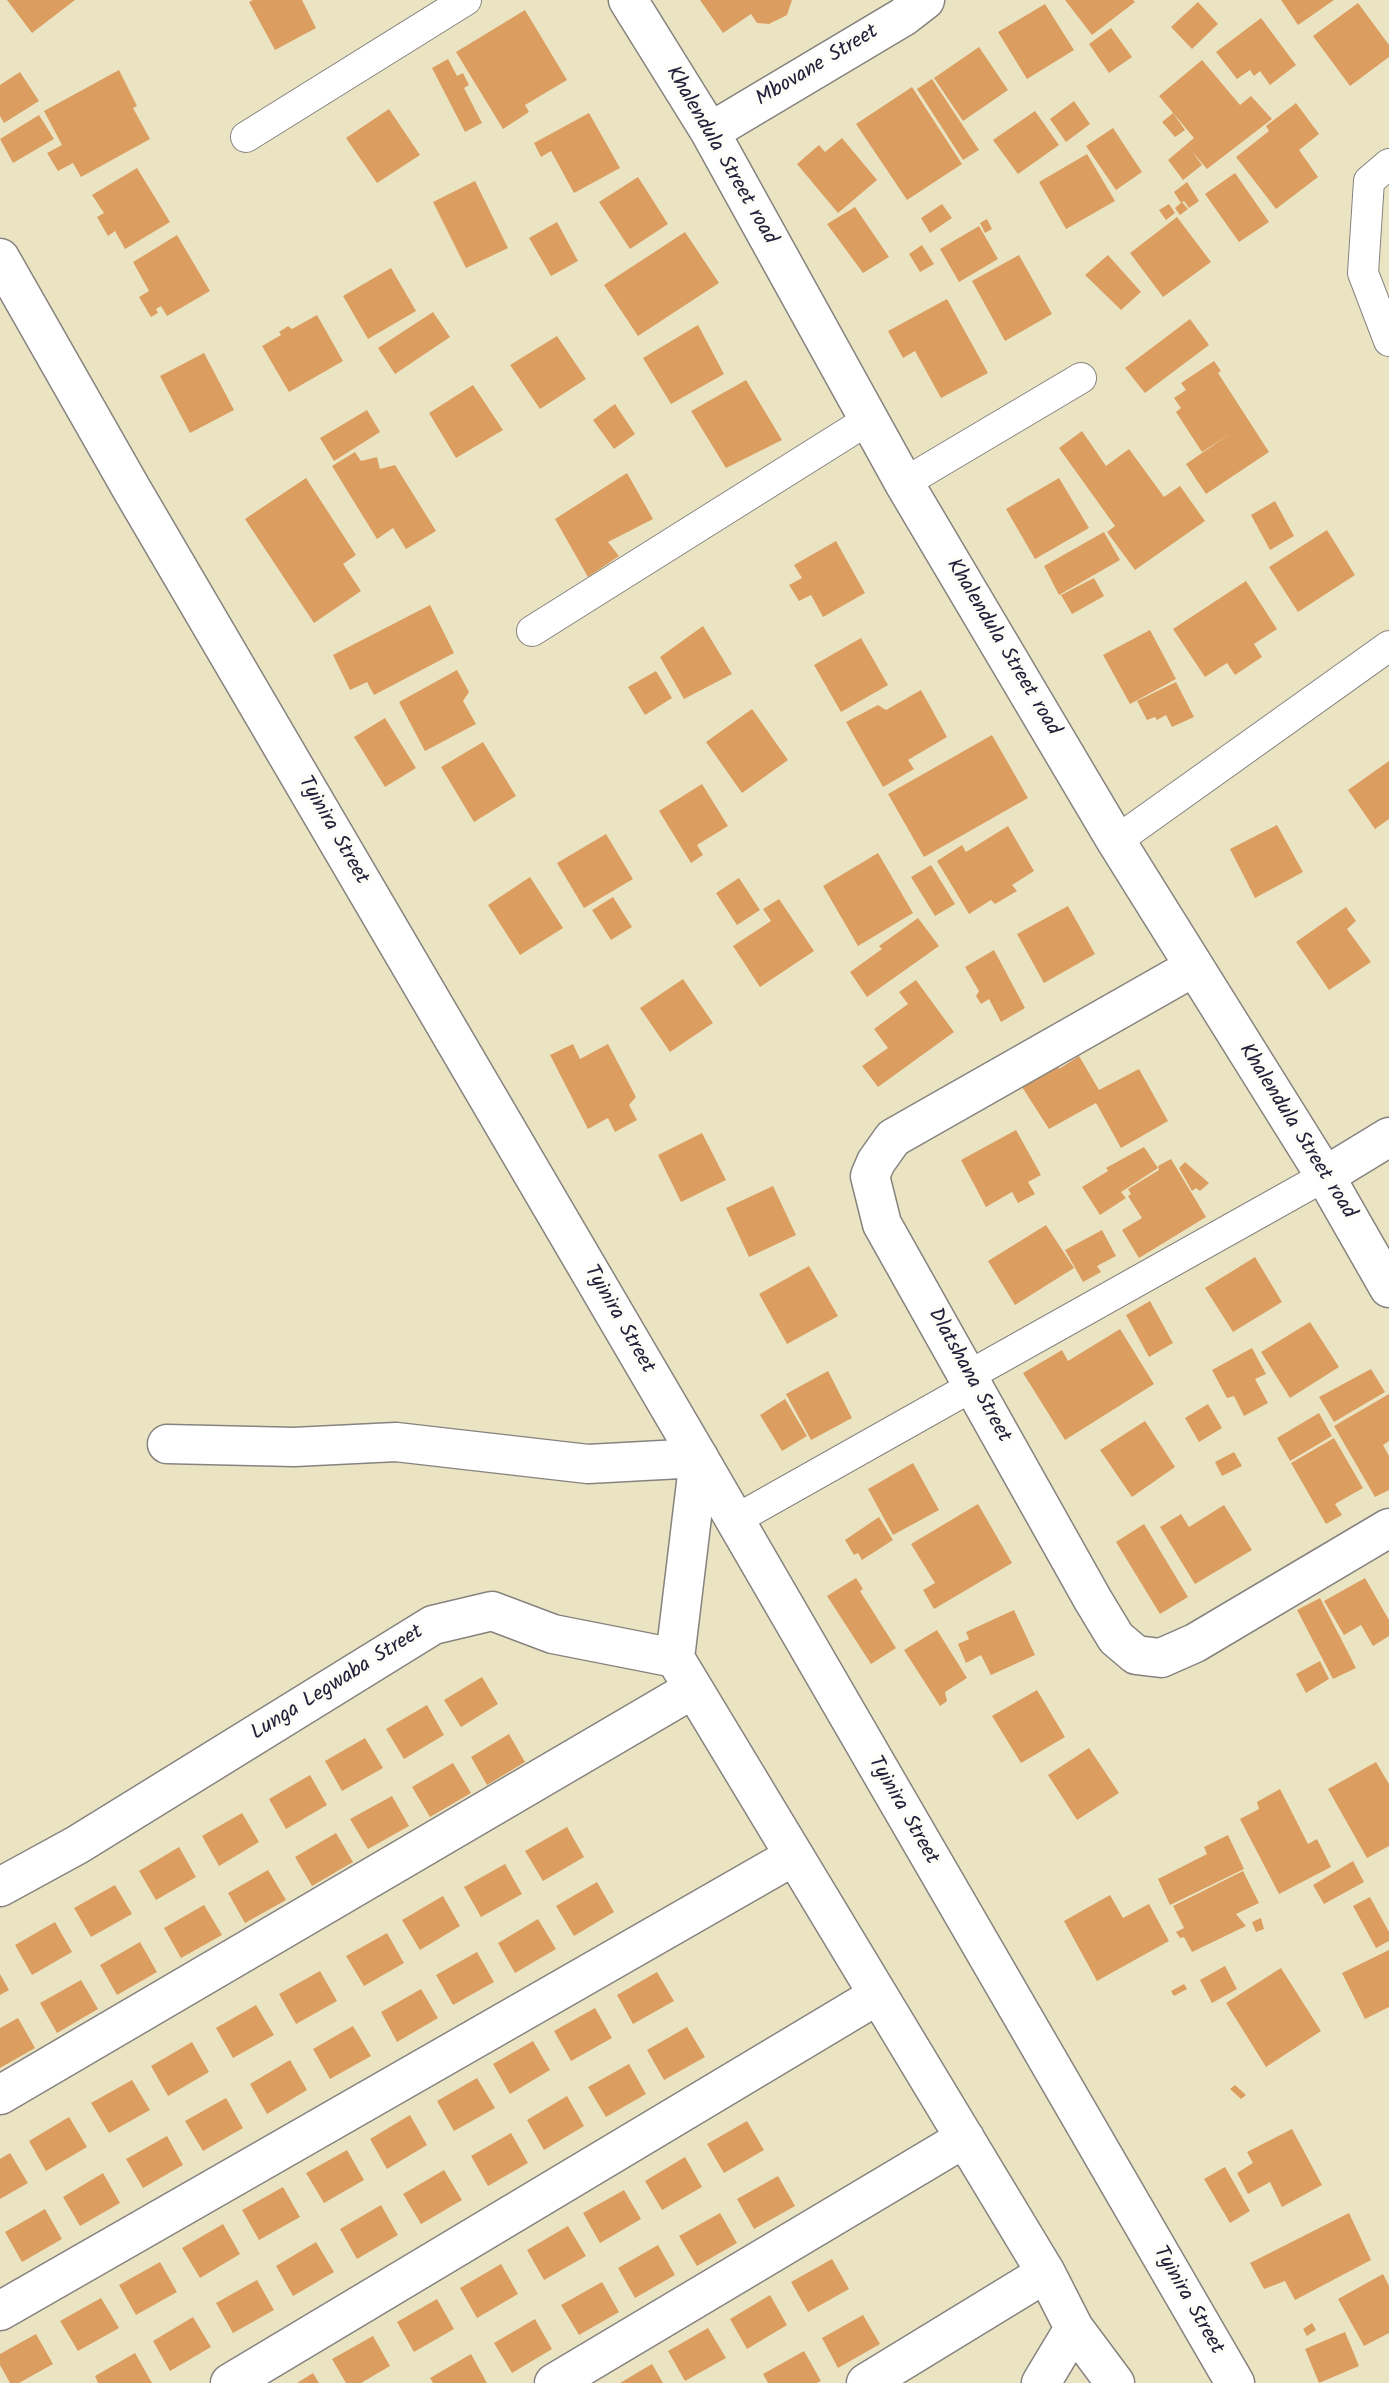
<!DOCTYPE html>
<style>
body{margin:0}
canvas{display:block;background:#ebe4c3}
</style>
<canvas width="1389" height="2383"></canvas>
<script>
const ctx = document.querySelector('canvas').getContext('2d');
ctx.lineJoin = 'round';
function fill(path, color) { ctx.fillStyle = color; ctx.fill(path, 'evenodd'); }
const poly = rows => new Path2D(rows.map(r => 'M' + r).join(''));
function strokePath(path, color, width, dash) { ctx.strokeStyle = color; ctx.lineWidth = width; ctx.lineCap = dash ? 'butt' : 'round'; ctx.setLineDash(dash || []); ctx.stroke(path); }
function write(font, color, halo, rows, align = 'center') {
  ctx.font = font + ' Kalam,sans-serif'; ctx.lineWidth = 6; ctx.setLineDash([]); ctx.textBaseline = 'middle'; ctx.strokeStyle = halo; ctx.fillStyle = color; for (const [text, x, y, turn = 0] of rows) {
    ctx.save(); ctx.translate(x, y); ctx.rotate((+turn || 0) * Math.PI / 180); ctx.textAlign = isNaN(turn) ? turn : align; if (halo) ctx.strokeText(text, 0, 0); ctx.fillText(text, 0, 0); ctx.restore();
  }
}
fill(poly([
 [7,0,75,0,32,33],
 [253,0,302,0,316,28,275,50,249,2],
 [700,0,792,0,787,15,769,24,757,23,751,14,723,33],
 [1065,0,1133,0,1135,2,1092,35],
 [1281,0,1334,0,1298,25],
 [1198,2,1218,24,1192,49,1171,27],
 [1358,3,1389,45,1389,57,1350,86,1313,36],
 [1045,4,1074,50,1027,79,998,32],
 [525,10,567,80,525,105,529,112,503,129,456,52],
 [1261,18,1296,65,1270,85,1260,71,1254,76,1250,70,1237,79,1216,52],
 [1111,28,1132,57,1109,73,1089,44],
 [979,47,1008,90,963,121,934,78],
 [448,59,457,76,463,73,469,85,464,88,482,123,465,132,432,68],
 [1202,60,1240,105,1251,96,1272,119,1207,169,1191,150,1202,165,1183,180,1168,160,1194,138,1159,96],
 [119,70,137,106,133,108,150,139,81,177,73,163,58,171,47,153,62,145,44,111],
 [20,72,39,101,4,123,0,116,0,85],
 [932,79,979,150,963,160,917,89],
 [912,87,962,164,907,200,856,124],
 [1074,101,1090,124,1066,142,1050,119],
 [1296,103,1319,134,1299,150,1318,177,1276,209,1236,157,1269,131,1266,126],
 [389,109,420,155,377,183,346,138],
 [1035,111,1059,145,1018,174,993,140],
 [589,113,620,168,574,193,551,151,541,157,534,143],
 [1173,113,1185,130,1175,137,1162,122],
 [39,115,54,139,13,163,0,139],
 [1113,128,1142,172,1116,190,1086,146],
 [842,138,877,180,838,213,797,164,819,145,825,152],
 [1087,154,1115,201,1066,229,1039,182],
 [137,168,170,222,125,249,115,231,108,236,97,217,104,213,92,195],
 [1235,173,1269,222,1239,242,1205,194],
 [638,177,668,224,630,249,599,202],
 [475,181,508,248,466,268,433,202],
 [1187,182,1199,201,1189,208,1184,201,1181,203,1174,192],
 [1182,202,1188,209,1180,215,1175,208],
 [942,204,952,218,930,233,921,218],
 [1169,204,1175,213,1166,220,1159,210],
 [855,207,889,257,863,273,827,224],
 [1177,217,1211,262,1163,297,1130,253],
 [987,219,992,229,985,233,980,223],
 [557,222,578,261,551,276,529,238],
 [979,226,998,259,959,282,940,249],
 [685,232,719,283,638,336,604,285],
 [177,235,210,291,167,316,161,306,156,309,158,313,151,317,139,297,149,291,133,262],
 [922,245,934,264,920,272,909,254],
 [1019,255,1052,314,1005,341,972,281],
 [1108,255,1141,292,1121,310,1085,275],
 [391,268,416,311,368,339,343,296],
 [947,299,988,373,941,398,915,351,903,358,888,331],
 [433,312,450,337,395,374,378,348],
 [317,315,343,361,289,392,262,346,281,335,279,332,288,326,292,329],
 [1190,319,1209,345,1145,393,1125,368],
 [698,325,724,374,671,404,643,358],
 [557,336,586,379,540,409,510,365],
 [204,353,234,410,190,433,160,376],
 [1214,361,1221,371,1218,373,1269,452,1206,494,1186,464,1231,433,1202,452,1176,412,1181,408,1174,398,1186,390,1181,383],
 [746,380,782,440,726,468,691,411],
 [473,385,503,430,456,458,429,413],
 [615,404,635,434,614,449,593,420],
 [367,410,380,432,334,461,320,438],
 [1082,431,1106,466,1129,449,1164,497,1180,486,1205,521,1135,570,1107,532,1115,526,1059,448],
 [355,452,361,461,377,457,380,469,395,465,436,531,406,549,393,528,377,539,332,466],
 [627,473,653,519,608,542,619,556,588,577,555,519],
 [306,478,356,555,343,564,361,591,314,623,245,519],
 [1059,478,1089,528,1035,559,1006,509],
 [1275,501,1294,536,1270,550,1251,515],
 [1327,530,1355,575,1298,612,1269,567],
 [1104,532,1120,560,1059,595,1044,566],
 [836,541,865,593,823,617,811,595,799,601,789,585,802,578,794,565],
 [1094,578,1104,596,1072,614,1061,595],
 [1246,581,1277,629,1254,644,1262,657,1235,675,1227,663,1205,677,1173,629],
 [430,605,454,653,374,695,367,682,350,690,333,655],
 [703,626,732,674,684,699,660,657],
 [1150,630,1176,679,1130,704,1103,655],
 [861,638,888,685,841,712,814,665],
 [457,670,469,692,463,701,476,724,425,751,399,702],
 [656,671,672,698,645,715,628,687],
 [1176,682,1194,717,1172,727,1166,715,1157,720,1155,717,1147,720,1137,701],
 [921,690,947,737,908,760,914,769,883,787,846,722,878,705,886,710],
 [752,709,788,760,742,793,706,742],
 [385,718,416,768,385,787,354,737],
 [992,735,1028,798,924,857,888,794],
 [483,742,516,796,474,822,441,767],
 [1389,761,1389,819,1375,829,1348,790],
 [702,784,728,826,697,845,703,855,691,863,659,811],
 [1277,825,1303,872,1255,898,1230,849],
 [1008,826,1034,871,1012,885,1017,891,995,904,991,900,969,914,937,861,962,845,966,852],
 [606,834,633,879,584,908,557,863],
 [878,853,913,913,858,946,823,886],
 [931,865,955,904,935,916,911,877],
 [530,877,563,928,520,955,488,905],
 [739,878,760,910,737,925,716,893],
 [613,897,632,927,611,940,592,910],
 [779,899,814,951,760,987,733,946,771,921,763,909],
 [1068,906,1095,954,1044,983,1017,934],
 [1346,907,1356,921,1347,929,1371,962,1329,990,1296,942],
 [918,918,939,946,867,997,850,972,882,949,879,946],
 [994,950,1025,1008,1001,1022,989,999,981,1004,976,996,979,991,965,967],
 [683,979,713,1023,670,1052,640,1008],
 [916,980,954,1032,878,1087,862,1066,888,1048,874,1029,908,1004,899,992],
 [573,1044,580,1059,608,1044,636,1097,629,1105,637,1120,615,1132,608,1118,588,1129,550,1055],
 [1079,1056,1099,1090,1139,1069,1168,1121,1121,1148,1096,1103,1049,1129,1022,1087,1059,1064,1059,1069],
 [1016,1130,1041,1175,1028,1182,1035,1194,1018,1203,1012,1192,986,1207,961,1160],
 [702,1133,726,1180,681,1202,658,1155],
 [1144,1147,1158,1168,1121,1192,1126,1198,1100,1215,1082,1187,1108,1171,1106,1168],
 [1171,1159,1206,1217,1139,1258,1122,1230,1142,1218,1128,1196,1131,1194,1128,1189,1159,1170,1158,1166],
 [1185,1162,1209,1183,1200,1191,1196,1188,1192,1191,1179,1168],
 [773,1186,796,1235,749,1257,726,1208],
 [1046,1225,1074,1268,1015,1305,988,1261],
 [1102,1230,1116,1256,1097,1266,1101,1272,1083,1282,1065,1250],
 [1255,1257,1282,1302,1233,1332,1205,1288],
 [809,1266,838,1316,787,1344,759,1294],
 [1150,1301,1173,1343,1149,1357,1126,1315],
 [1310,1322,1339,1367,1290,1398,1261,1352],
 [1120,1329,1154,1384,1065,1440,1023,1373,1062,1350,1068,1361],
 [1252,1348,1266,1374,1255,1379,1268,1403,1244,1416,1234,1396,1227,1398,1212,1370],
 [1371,1369,1385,1392,1334,1422,1319,1397],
 [828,1371,852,1418,811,1440,786,1394],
 [1389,1394,1389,1441,1383,1445,1389,1456,1389,1490,1375,1497,1334,1426],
 [785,1399,807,1436,782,1451,760,1415],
 [1208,1404,1222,1428,1199,1442,1185,1418],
 [1319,1413,1332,1436,1290,1461,1277,1438],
 [1145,1421,1175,1467,1132,1497,1100,1450],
 [1334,1438,1363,1488,1335,1504,1342,1515,1326,1524,1291,1463],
 [1234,1452,1242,1466,1222,1476,1215,1462],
 [913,1463,939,1510,893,1535,868,1489],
 [978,1504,1012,1563,934,1609,923,1590,935,1583,911,1544],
 [1224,1505,1252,1550,1195,1584,1160,1527,1181,1514,1189,1527],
 [879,1517,893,1540,862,1560,858,1553,854,1555,845,1540],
 [1144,1524,1188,1597,1160,1614,1116,1542],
 [856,1578,863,1589,860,1591,896,1648,871,1664,827,1596],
 [1365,1578,1389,1620,1389,1636,1373,1646,1361,1625,1344,1635,1324,1601],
 [1320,1598,1356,1668,1333,1679,1297,1610],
 [1014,1610,1035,1655,991,1675,981,1655,966,1663,958,1644,969,1639,966,1632],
 [937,1630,967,1678,945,1692,947,1701,940,1706,904,1650],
 [1320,1661,1329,1679,1306,1693,1296,1674],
 [482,1677,498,1704,461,1727,444,1700],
 [1037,1690,1065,1737,1021,1763,992,1716],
 [427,1705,444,1735,404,1759,386,1729],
 [509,1734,525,1762,487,1785,471,1757],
 [365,1738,383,1768,342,1791,325,1761],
 [1089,1748,1119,1793,1077,1820,1048,1775],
 [1376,1762,1389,1784,1389,1846,1367,1858,1328,1789],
 [453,1763,471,1793,430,1817,412,1787],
 [310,1775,327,1805,286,1829,269,1799],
 [1280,1789,1308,1844,1317,1839,1331,1867,1279,1894,1240,1819,1259,1809,1257,1802],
 [392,1796,409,1826,368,1849,350,1819],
 [242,1813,259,1842,219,1866,202,1836],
 [567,1827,584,1857,543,1881,525,1851],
 [336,1833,353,1862,312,1886,295,1857],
 [1228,1835,1244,1869,1170,1905,1158,1879,1207,1854,1204,1847],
 [179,1847,196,1877,156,1900,139,1871],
 [1353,1861,1364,1882,1324,1904,1313,1885],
 [505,1864,522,1894,481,1917,464,1887],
 [268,1870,286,1900,245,1923,228,1893],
 [1243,1871,1259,1903,1236,1914,1246,1926,1192,1952,1184,1937,1180,1938,1176,1932,1184,1928,1173,1906],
 [597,1882,614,1912,574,1936,556,1906],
 [115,1885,132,1914,91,1937,74,1908],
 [1110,1895,1123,1918,1149,1904,1169,1941,1097,1981,1064,1921],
 [443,1896,460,1926,420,1950,402,1920],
 [1370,1897,1389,1932,1389,1941,1376,1948,1353,1906],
 [204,1905,222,1935,181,1958,164,1928],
 [1261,1918,1264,1929,1256,1932,1252,1922],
 [538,1919,556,1949,515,1973,498,1943],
 [55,1922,72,1952,32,1975,15,1945],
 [387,1933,404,1963,364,1986,346,1956],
 [140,1942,157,1972,117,1995,100,1965],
 [1389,1950,1389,2007,1365,2019,1342,1973],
 [477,1952,494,1982,453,2005,436,1975],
 [1225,1966,1237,1989,1212,2003,1200,1980],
 [1281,1968,1321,2031,1266,2067,1226,2003],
 [320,1971,337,2001,296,2024,279,1994],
 [657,1972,674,2001,633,2024,617,1995],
 [0,1974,9,1990,0,1995],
 [81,1980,98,2009,57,2033,40,2003],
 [1184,1984,1187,1989,1174,1996,1171,1991],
 [421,1989,438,2018,397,2042,381,2012],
 [256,2005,274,2035,233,2058,216,2028],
 [595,2008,612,2038,571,2061,554,2031],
 [18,2018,35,2048,0,2068,0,2028],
 [353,2026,371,2056,330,2079,313,2049],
 [687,2027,705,2057,664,2080,647,2050],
 [533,2041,550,2070,510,2094,493,2064],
 [192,2042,209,2072,168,2096,151,2066],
 [290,2060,307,2090,267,2114,250,2084],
 [629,2064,646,2094,606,2117,588,2087],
 [477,2078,495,2108,454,2131,437,2101],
 [132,2080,150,2110,109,2133,91,2103],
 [1235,2085,1246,2095,1241,2099,1230,2089],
 [567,2096,584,2126,544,2150,527,2120],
 [226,2098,243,2128,203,2151,185,2121],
 [410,2115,427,2145,387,2169,370,2139],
 [69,2117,87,2147,46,2171,29,2141],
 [747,2121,764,2150,724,2173,707,2144],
 [1292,2129,1322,2185,1282,2207,1270,2182,1248,2194,1237,2173,1253,2163,1247,2152],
 [511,2133,528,2163,488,2186,471,2156],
 [167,2136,183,2165,143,2188,126,2159],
 [347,2150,364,2180,324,2203,306,2173],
 [10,2153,28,2183,0,2199,0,2159],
 [685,2157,702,2187,662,2210,645,2181],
 [1225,2167,1250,2211,1230,2223,1204,2179],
 [444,2170,462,2200,421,2224,403,2194],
 [103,2173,120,2203,80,2226,63,2197],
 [778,2176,795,2206,754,2229,737,2199],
 [283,2187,300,2217,259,2240,242,2210],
 [624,2190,641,2219,600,2243,583,2213],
 [381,2205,398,2235,357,2259,340,2229],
 [45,2209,62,2239,22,2262,5,2232],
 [720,2213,737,2243,697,2266,679,2236],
 [1349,2213,1371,2260,1295,2300,1285,2281,1264,2289,1250,2263],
 [223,2224,240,2254,200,2278,182,2248],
 [568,2226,586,2256,544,2280,527,2250],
 [316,2242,334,2272,293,2296,276,2266],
 [658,2245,675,2275,635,2298,618,2268],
 [832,2259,849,2289,808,2312,791,2282],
 [160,2262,177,2292,136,2315,119,2285],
 [501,2264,518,2294,477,2318,460,2288],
 [1383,2274,1389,2286,1389,2333,1364,2346,1338,2299],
 [257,2280,274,2310,233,2333,216,2303],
 [602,2282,619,2312,579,2335,561,2305],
 [770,2295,787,2325,747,2349,730,2319],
 [101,2298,119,2328,78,2351,60,2321],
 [437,2299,454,2329,414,2352,397,2322],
 [863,2315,880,2344,838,2368,822,2338],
 [193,2317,211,2347,170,2371,153,2341],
 [535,2319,552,2349,512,2373,494,2343],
 [1312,2323,1316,2330,1307,2336,1303,2329],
 [708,2328,726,2358,685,2381,668,2351],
 [1345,2332,1359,2366,1319,2383,1305,2349],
 [36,2334,53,2364,19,2383,10,2383,0,2365,0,2354],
 [373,2336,390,2366,361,2383,346,2383,332,2359],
 [804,2351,821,2381,817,2383,768,2383,763,2374],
 [135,2353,152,2383,98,2383,95,2376],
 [471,2354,487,2383,433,2383,430,2378],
 [652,2364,663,2383,620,2383],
 [313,2373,319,2383,297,2383]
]), '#db9e60');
const service = poly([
 [246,137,466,0],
 [1389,164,1369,181,1363,273,1389,341],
 [904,483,1081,378],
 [532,631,868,420],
 [1116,841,1389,646],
 [968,1376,1325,1176],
 [735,1520,973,1386]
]);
const minor = poly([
 [628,0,710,132,904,483,1116,841,1325,1176,1389,1288],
 [710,132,903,17,925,0],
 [1194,967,893,1138,876,1162,870,1176,882,1224,1093,1600,1116,1638,1136,1655,1161,1658,1195,1643,1389,1528],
 [1325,1176,1389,1137],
 [675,1658,1046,2273,1074,2328,1115,2383],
 [0,1887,77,1845,433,1625,492,1611,553,1634,675,1658,699,1458,588,1464,396,1442,294,1447,167,1444],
 [0,2095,693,1689],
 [0,2311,794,1856],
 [230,2383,878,1995],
 [554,2383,965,2138],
 [866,2383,1046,2273],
 [1041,2383,1074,2328]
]);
const tertiary = poly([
 [0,258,131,488,699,1458,1235,2383]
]);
strokePath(service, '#86837f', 32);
strokePath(minor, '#86837f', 41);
strokePath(tertiary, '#86837f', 41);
strokePath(service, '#fff', 30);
strokePath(minor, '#fff', 38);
strokePath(tertiary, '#fff', 38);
write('21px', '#22223b', '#fdfcf7', [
 ["Mbovane Street",818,67,-31],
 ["Khalendula Street road",720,156,60],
 ["Khalendula Street road",1002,648,59],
 ["Tyinira Street",332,831,60],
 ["Khalendula Street road",1296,1132,58],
 ["Tyinira Street",618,1320,60],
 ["Dlatshana Street",968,1376,61],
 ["Lunga Legwaba Street",338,1684,-32],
 ["Tyinira Street",902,1811,60],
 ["Tyinira Street",1187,2301,60]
]);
</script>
